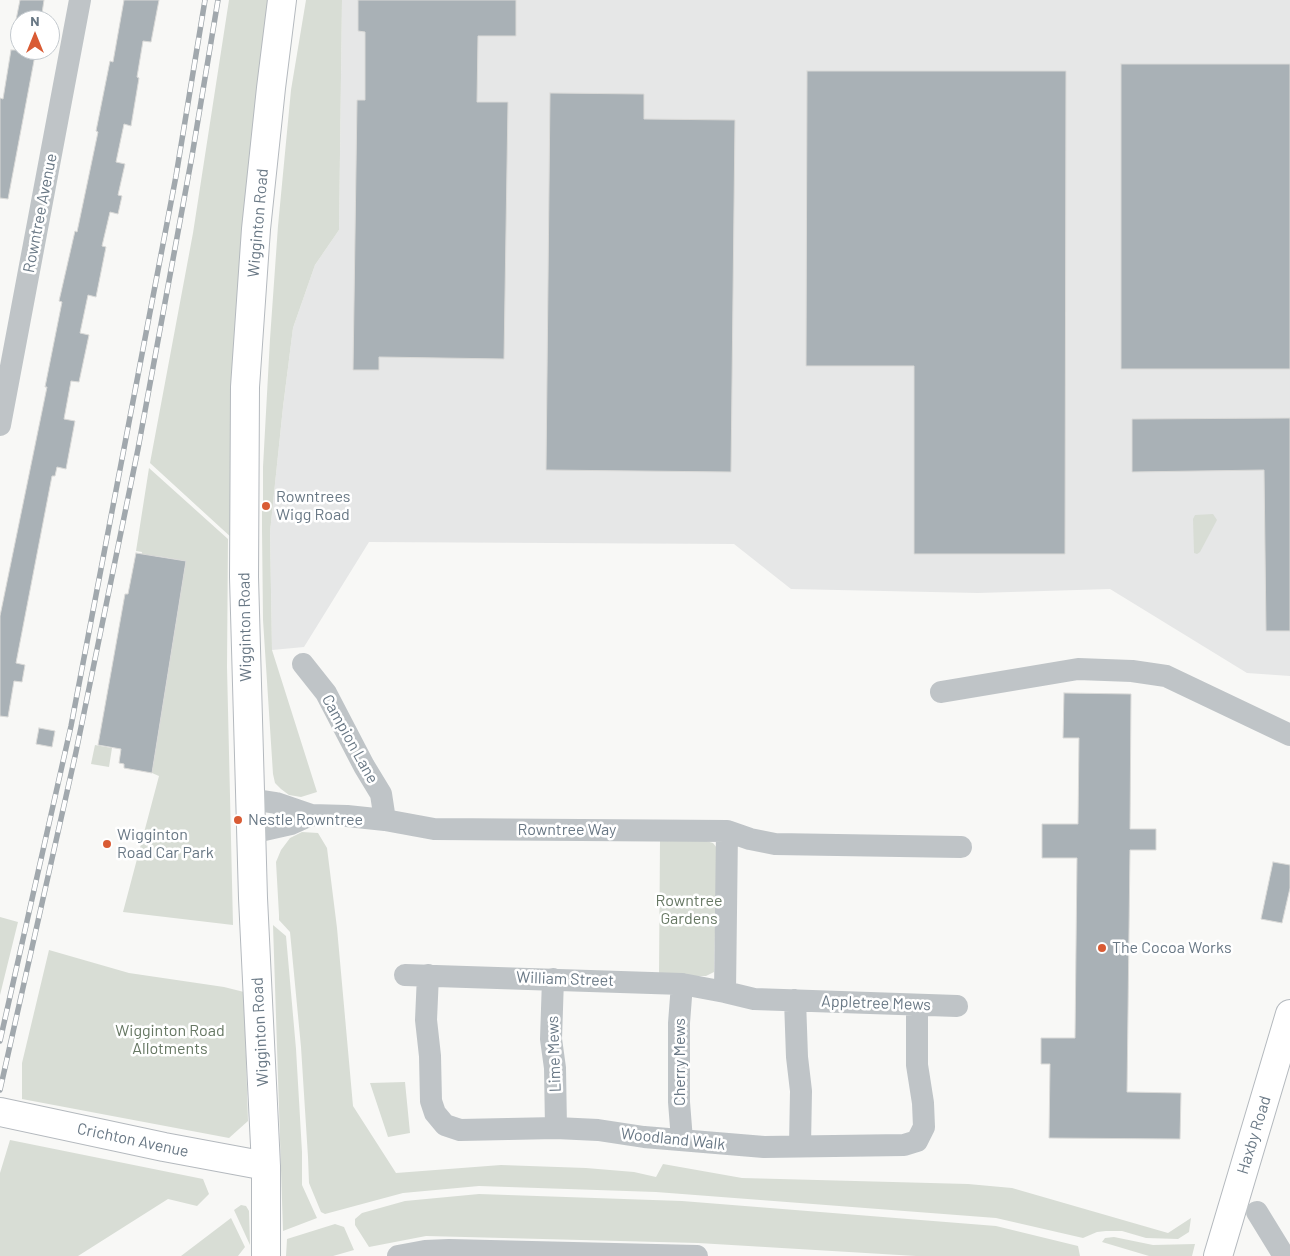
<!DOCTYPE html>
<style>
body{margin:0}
#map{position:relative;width:1290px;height:1256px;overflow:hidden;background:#f8f8f6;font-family:Barlow,sans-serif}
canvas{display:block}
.north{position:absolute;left:10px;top:10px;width:50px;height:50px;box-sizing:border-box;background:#fff;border:1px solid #c3c9ce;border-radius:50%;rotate:0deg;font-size:14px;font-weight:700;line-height:20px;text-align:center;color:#697885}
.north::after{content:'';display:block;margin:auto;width:18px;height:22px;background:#d95b34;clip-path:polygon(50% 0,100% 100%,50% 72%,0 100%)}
</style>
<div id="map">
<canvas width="1290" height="1256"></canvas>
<div class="north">N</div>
</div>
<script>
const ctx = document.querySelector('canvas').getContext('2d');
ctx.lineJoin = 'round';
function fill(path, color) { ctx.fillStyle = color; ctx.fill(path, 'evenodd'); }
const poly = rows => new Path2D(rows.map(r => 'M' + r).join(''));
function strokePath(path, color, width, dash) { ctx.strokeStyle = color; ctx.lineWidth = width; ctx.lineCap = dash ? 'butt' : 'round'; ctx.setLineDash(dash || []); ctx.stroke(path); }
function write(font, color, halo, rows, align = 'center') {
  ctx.font = font + ' Barlow,sans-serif'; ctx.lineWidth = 5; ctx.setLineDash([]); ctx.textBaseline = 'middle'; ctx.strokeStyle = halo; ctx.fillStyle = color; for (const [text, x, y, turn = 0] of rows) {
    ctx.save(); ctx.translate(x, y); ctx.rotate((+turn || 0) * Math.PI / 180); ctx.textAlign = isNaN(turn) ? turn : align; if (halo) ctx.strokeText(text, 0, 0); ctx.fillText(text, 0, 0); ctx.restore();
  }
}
fill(poly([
 [342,0,1290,0,1290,676,1247,673,1110,589,978,593,791,589,734,544,369,542,304,647,272,650,270,532,283,407,293,328,315,265,339,230]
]), '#e6e7e7');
fill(poly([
 [229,0,274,0,233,539,150,463,193,233],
 [306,0,342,0,339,230,315,265,293,328,283,407,270,532,272,650,317,792,301,797,289,795,281,789,275,783,273,774,263,620,262,530,262,511,269,511,269,502,263,502,263,467,270,339,278,226,291,90],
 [149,468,228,539,227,667,233,925,123,912,159,776,152,773,186,561,157,556,141,559,142,552,136,551],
 [1213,514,1217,520,1200,552,1197,554,1194,553,1193,519,1195,515],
 [95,745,112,748,109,767,91,764],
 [302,832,318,833,327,848,337,928,353,1106,396,1173,501,1165,586,1168,634,1172,656,1177,663,1164,742,1178,968,1184,1012,1188,1168,1233,1191,1218,1189,1232,1178,1239,1146,1238,1122,1231,1106,1231,1097,1232,1083,1238,996,1218,656,1192,479,1186,403,1193,325,1214,321,1212,309,1183,308,1157,301,1047,290,932,279,920,279,915,276,862,281,850,290,838],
 [660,840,703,840,713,843,717,848,714,972,706,976,659,976],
 [0,917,18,922,0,995],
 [273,925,286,936,296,1049,302,1152,302,1185,317,1218,283,1231],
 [49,950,129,973,224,987,244,992,248,1121,229,1138,22,1099,22,1063],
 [405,1082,410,1133,388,1137,370,1083],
 [10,1140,203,1179,209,1194,197,1206,168,1199,78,1256,0,1256,0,1173],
 [479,1194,682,1201,996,1226,1078,1246,1080,1256,916,1256,698,1243,426,1236,369,1247,355,1225,355,1219,362,1213,405,1201],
 [241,1205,246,1206,249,1211,250,1245,234,1210],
 [231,1218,245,1247,238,1256,181,1256],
 [335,1224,344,1227,354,1250,333,1256,286,1256,287,1239],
 [1114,1237,1153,1245,1195,1244,1192,1256,1149,1256,1102,1242,1105,1238]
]), '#d8ddd5');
const building = poly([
 [20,0,44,0,41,20,16,20,20,0],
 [124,0,159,0,151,42,143,41,137,77,139,78,131,126,124,124,116,162,125,164,118,195,122,196,118,214,110,212,102,246,106,247,96,297,88,295,80,333,89,335,79,382,71,381,64,419,75,421,66,469,57,467,55,476,52,476,16,663,25,665,22,682,14,681,8,717,0,716,0,616,47,387,45,387,62,302,59,301,75,231,77,232,98,132,96,131,110,61,113,62,124,0],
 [358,0,516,0,516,36,478,36,477,102,508,102,504,359,379,357,379,370,353,370,357,100,365,100,365,32,358,31,358,0],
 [11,50,36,50,8,199,0,198,0,98,3,99,11,50],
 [1121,64,1290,64,1290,369,1121,369,1121,64],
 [807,71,1066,71,1065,554,914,554,914,366,806,366,807,71],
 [550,93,644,94,644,119,735,120,731,472,546,470,550,93],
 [1290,418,1290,631,1266,631,1264,470,1132,472,1132,419,1290,418],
 [136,553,186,561,152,773,124,768,124,764,119,763,121,749,98,745,125,594,128,594,136,553],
 [1064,693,1131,694,1130,829,1156,829,1156,850,1130,850,1127,1092,1181,1093,1180,1139,1049,1138,1050,1064,1041,1064,1041,1038,1075,1038,1077,858,1042,858,1042,824,1078,824,1079,738,1063,738,1064,693],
 [39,728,55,731,52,747,36,744,39,728],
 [1273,862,1290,865,1290,888,1282,923,1261,919,1273,862]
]);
fill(building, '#a9b1b6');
strokePath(building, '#dadad8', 1);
const secondary = poly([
 [0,1112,164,1147,266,1166],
 [266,1256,266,1166,253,898,244,577,245,387,256,229,271,88,282,0],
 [1218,1256,1290,1014]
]);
strokePath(secondary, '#b4b9be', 30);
strokePath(poly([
 [0,425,80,0],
 [303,664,326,693,364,766,381,794,385,820],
 [941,692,1078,669,1132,671,1166,676,1290,735],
 [250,799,276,803,311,815,347,816,385,820,434,829,727,831,750,839,775,844,961,847],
 [251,833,291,824,311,815],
 [405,975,682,984,725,992,754,999,957,1006],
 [428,975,426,1020,430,1056,431,1101,435,1113,445,1125,460,1130,556,1128,598,1130,644,1137,764,1147,904,1145,917,1141,924,1127,923,1103,917,1065,917,1005],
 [553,979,551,1039,555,1068,556,1128],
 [725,992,727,831],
 [795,1000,797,1057,801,1091,800,1146],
 [682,1140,679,1102,679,1023,682,984],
 [1257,1212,1284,1256],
 [398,1256,425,1251,449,1250,697,1256]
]), '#bfc4c7', 22);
strokePath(secondary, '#fff', 28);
const rail = poly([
 [0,1041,71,726,176,176,205,0],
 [0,1090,76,752,138,449,192,156,218,0]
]);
strokePath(rail, '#a1a8ad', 5.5);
strokePath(rail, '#fff', 4, [11]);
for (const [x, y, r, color] of [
 [266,506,5,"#d95b34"],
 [238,820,5,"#d95b34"],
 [107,844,5,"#d95b34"],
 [1102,948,5,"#d95b34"]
]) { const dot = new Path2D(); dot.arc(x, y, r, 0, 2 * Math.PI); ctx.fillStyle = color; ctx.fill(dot); strokePath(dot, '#fff', 2); }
write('16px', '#697885', '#fff', [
 ["Rowntree Avenue",40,213,-79],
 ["Wigginton Road",258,223,-85],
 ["Wigginton Road",245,627,-91],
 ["Campion Lane",350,739,61],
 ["Rowntree Way",567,830],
 ["William Street",565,979,2],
 ["Appletree Mews",876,1003,2],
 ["Wigginton Road",260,1032,-93],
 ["Lime Mews",554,1054,-92],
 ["Cherry Mews",680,1062,-90],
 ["Haxby Road",1254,1135,-73],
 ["Woodland Walk",673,1139,6],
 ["Crichton Avenue",133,1140,12]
]);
write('16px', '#697885', '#fff', [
 ["Rowntrees",276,497],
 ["Wigg Road",276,515],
 ["Nestle Rowntree",248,820],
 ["Wigginton",117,835],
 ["Road Car Park",117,853],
 ["The Cocoa Works",1112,948]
], 'left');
write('16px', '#667763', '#fff', [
 ["Rowntree",689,901],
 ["Gardens",689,919],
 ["Wigginton Road",170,1031],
 ["Allotments",170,1049]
]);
</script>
